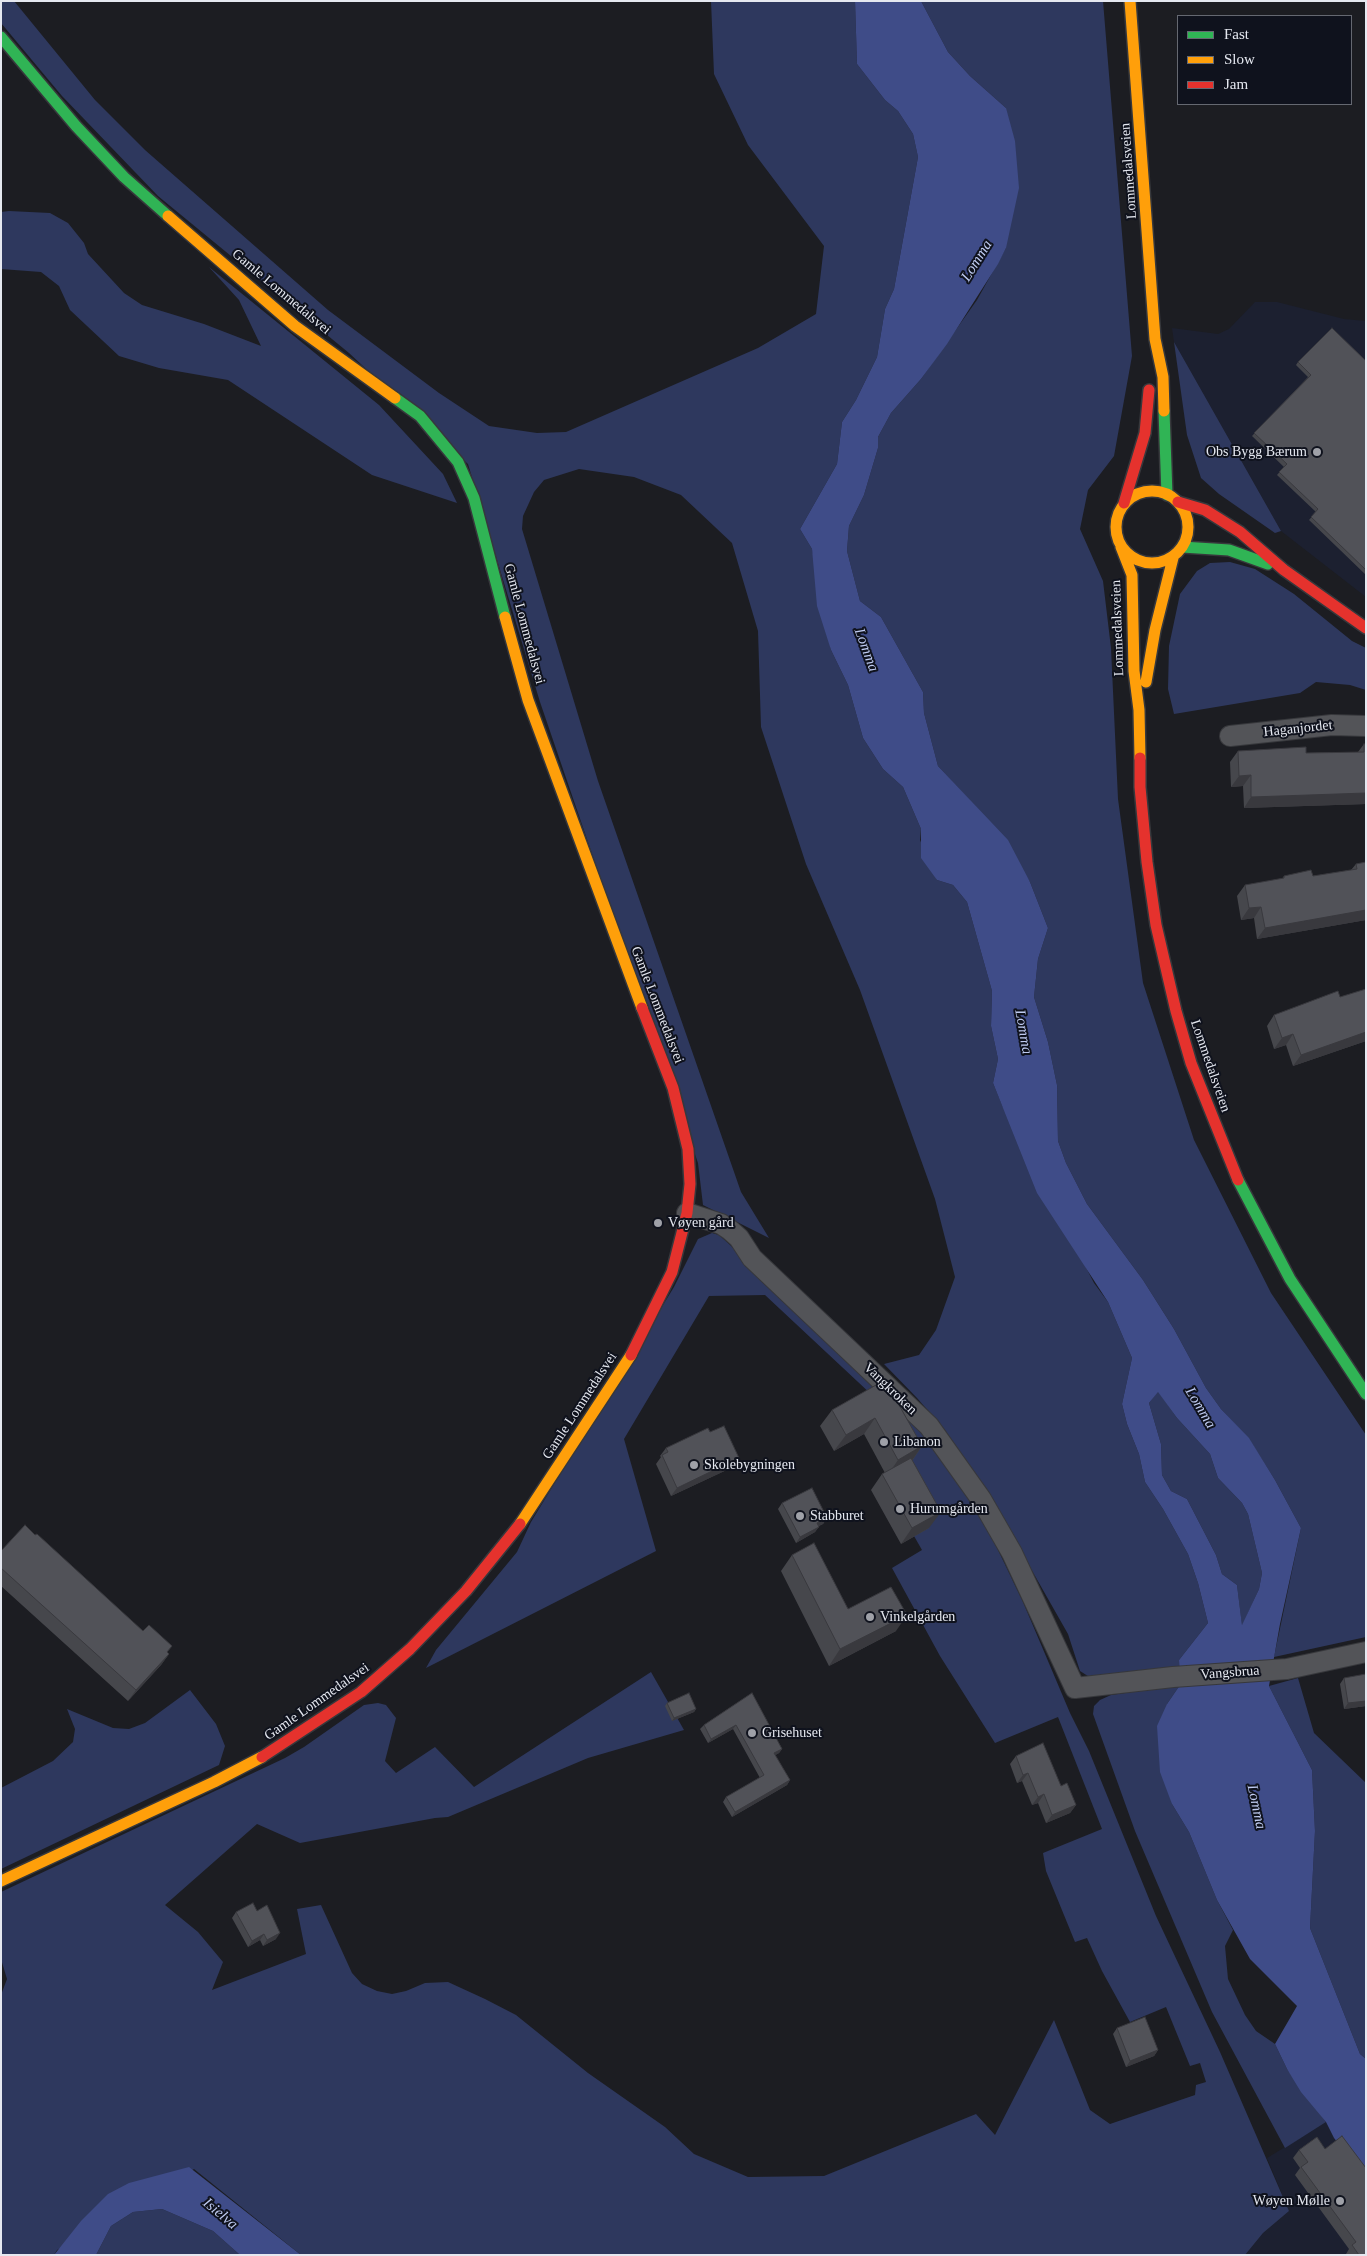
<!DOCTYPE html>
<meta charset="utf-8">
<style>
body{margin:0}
#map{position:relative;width:1367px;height:2256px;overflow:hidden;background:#1c1d22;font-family:"Times New Roman",serif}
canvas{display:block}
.frame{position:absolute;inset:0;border:2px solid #e5e8f0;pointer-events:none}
.legend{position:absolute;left:1177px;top:15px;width:175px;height:90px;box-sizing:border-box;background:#0f121d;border:1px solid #656871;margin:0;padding:6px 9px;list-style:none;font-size:15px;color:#e5e8f0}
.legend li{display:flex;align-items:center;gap:10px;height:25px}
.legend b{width:25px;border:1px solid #656871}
</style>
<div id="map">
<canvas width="1367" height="2256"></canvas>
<div class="frame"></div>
<ul class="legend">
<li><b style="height:6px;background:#30b455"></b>Fast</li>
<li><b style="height:6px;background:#ff9f0a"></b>Slow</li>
<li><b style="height:6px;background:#e5322d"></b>Jam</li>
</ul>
</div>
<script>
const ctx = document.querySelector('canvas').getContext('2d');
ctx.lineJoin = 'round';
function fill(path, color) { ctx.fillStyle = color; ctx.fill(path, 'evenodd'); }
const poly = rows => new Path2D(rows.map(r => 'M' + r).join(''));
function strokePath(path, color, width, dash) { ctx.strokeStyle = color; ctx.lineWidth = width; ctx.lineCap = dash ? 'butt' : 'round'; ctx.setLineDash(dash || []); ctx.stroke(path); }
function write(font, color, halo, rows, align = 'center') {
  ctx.font = font + ' "Times New Roman",serif'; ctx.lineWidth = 4; ctx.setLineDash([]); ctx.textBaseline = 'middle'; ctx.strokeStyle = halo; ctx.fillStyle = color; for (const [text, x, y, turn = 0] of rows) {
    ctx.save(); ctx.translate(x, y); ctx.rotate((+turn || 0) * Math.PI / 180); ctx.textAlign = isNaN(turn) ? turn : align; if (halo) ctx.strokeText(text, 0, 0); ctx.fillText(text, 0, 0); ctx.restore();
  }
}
fill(poly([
 [1255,302,1277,302,1344,319,1366,321,1366,597,1281,531,1174,342,1172,328,1218,334,1229,329],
 [1326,2122,1334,2138,1354,2162,1366,2255,1245,2255,1263,2233,1289,2211,1267,2158]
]), '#1c2030');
fill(poly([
 [1,1,14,1,95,100,145,150,328,310,439,393,489,426,537,433,566,432,758,348,816,314,824,246,748,145,714,74,711,1,855,1,857,64,885,100,898,111,913,134,918,157,894,289,885,309,877,357,856,400,842,422,837,464,800,529,812,549,831,650,848,685,863,738,883,769,903,787,921,829,920,840,937,880,953,885,967,902,992,991,991,1026,998,1059,993,1083,1002,1105,1094,1283,1108,1302,1132,1358,1122,1404,1127,1424,1139,1454,1145,1482,1163,1509,1188,1554,1198,1583,1208,1623,1179,1660,1179,1669,1091,1678,1080,1671,1068,1634,985,1488,945,1430,917,1398,884,1364,919,1355,936,1330,955,1277,935,1199,860,990,806,864,761,727,758,631,732,543,681,495,634,477,579,469,544,480,534,492,523,516,522,529,598,781,741,1192,769,1238,703,1205,698,1163,540,702,468,464,349,353,158,196,62,96,1,23],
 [921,1,1103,1,1132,356,1114,456,1088,490,1080,529,1103,581,1111,648,1118,799,1143,983,1194,1140,1271,1293,1366,1435,1366,1637,1274,1657,1301,1528,1275,1480,1249,1439,1221,1409,1206,1388,1174,1329,1143,1280,1087,1204,1066,1163,1058,1141,1057,1085,1048,1042,1034,997,1038,959,1048,928,1030,882,977,808,938,766,924,713,923,692,881,617,860,601,847,551,849,526,864,495,878,448,878,437,891,413,921,379,977,300,1006,248,1006,108,970,76,948,52],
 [9,211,50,213,68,223,84,243,88,254,124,293,142,305,204,324,261,346,239,300,209,267,379,405,443,474,457,503,372,475,228,380,159,368,119,356,70,310,59,286,41,272,1,269,1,212],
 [1174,342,1281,531,1275,533,1219,494,1201,478,1187,435],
 [1230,562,1255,569,1294,594,1352,641,1366,648,1366,690,1350,685,1316,682,1300,693,1174,714,1168,689,1169,646,1180,594,1197,571,1210,563],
 [712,1233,719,1235,729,1244,910,1417,977,1506,1023,1602,1070,1713,1089,1751,1156,1916,1220,2052,1289,2211,1263,2233,1245,2255,301,2255,194,2169,57,2250,54,2255,1,2255,1,1995,7,1979,1,1959,1,1892,285,1758,304,1747,364,1705,378,1703,386,1705,396,1718,385,1761,396,1773,435,1747,474,1787,651,1672,684,1730,588,1758,448,1817,435,1818,300,1843,257,1824,165,1905,198,1932,223,1962,212,1990,306,1954,297,1909,321,1905,352,1973,362,1984,377,1991,392,1994,406,1991,425,1983,448,1982,485,1999,516,2015,588,2073,665,2127,694,2154,748,2177,824,2176,976,2114,995,2135,1054,2020,1090,2110,1110,2124,1195,2095,1196,2085,1206,2082,1200,2063,1190,2066,1166,2007,1130,2022,1102,1971,1087,1938,1075,1942,1046,1871,1043,1853,1102,1829,1058,1717,995,1743,940,1656,892,1568,922,1550,914,1536,873,1396,765,1295,709,1296,624,1439,656,1551,426,1668,436,1650,517,1552,531,1522,674,1287,698,1239],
 [1158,1391,1177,1418,1210,1454,1218,1478,1242,1503,1248,1514,1262,1573,1259,1589,1242,1626,1237,1585,1222,1574,1216,1555,1187,1499,1171,1491,1162,1475,1161,1444,1149,1403],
 [1298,1678,1314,1733,1366,1783,1366,2059,1360,2054,1310,1928,1315,1831,1312,1770,1269,1686],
 [1180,1685,1167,1704,1172,1804,1189,1832,1217,1900,1233,1930,1225,1946,1228,1979,1245,2015,1256,2031,1275,2044,1287,2069,1326,2122,1285,2148,1212,2012,1135,1831,1093,1714,1094,1706,1100,1700,1111,1695],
 [190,1690,216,1724,225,1746,219,1765,1,1869,1,1788,53,1761,73,1742,75,1729,67,1709,113,1728,129,1729,145,1723],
 [162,2209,213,2231,240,2255,96,2255,111,2226,133,2212]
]), '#2e385e');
fill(poly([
 [855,1,921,1,948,52,970,76,1006,108,1015,141,1019,188,1006,248,998,264,947,344,921,379,891,413,878,437,878,448,864,495,849,526,847,551,860,601,881,617,923,692,924,713,938,766,1008,840,1030,882,1048,928,1038,959,1034,997,1048,1042,1057,1085,1058,1141,1066,1163,1087,1204,1143,1280,1174,1329,1206,1388,1221,1409,1249,1438,1275,1480,1301,1528,1280,1624,1269,1686,1312,1770,1315,1831,1310,1928,1360,2054,1366,2059,1366,2168,1360,2170,1334,2138,1326,2122,1301,2092,1287,2069,1275,2044,1297,2006,1250,1959,1217,1900,1189,1832,1172,1804,1160,1772,1157,1726,1167,1704,1180,1685,1179,1660,1208,1623,1198,1583,1188,1554,1163,1509,1145,1482,1139,1454,1127,1424,1122,1404,1132,1358,1108,1302,1037,1193,993,1083,998,1059,991,1026,992,991,967,902,953,885,937,880,921,858,921,829,903,787,883,769,863,738,848,685,831,650,817,606,812,549,800,529,837,464,842,422,856,400,877,357,885,309,894,289,918,157,913,134,898,111,885,100,857,64],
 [1158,1392,1177,1418,1210,1454,1218,1478,1242,1503,1248,1514,1262,1573,1259,1589,1242,1625,1237,1585,1222,1574,1216,1555,1187,1499,1171,1491,1162,1475,1161,1444,1149,1403],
 [189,2167,301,2255,240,2255,213,2231,162,2209,133,2212,111,2226,96,2255,54,2255,81,2221,108,2194,129,2183]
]), '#3f4c88');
const street = poly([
 [1230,736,1332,725,1366,726],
 [687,1213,721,1224,730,1230,739,1238,752,1258,929,1426,981,1499,1012,1553,1075,1688,1173,1677,1287,1669,1366,1652]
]);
const fast = poly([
 [1,37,76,126,124,177,168,216],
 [395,398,420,416,458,462,474,498,505,617],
 [1164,411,1167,495],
 [1182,547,1229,550,1268,564],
 [1238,1180,1290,1279,1366,1394]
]);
const slow = poly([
 [1130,1,1155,339,1163,377,1164,411],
 [168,216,295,326,395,398],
 '1116 527a36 36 0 1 1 72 0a36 36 0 1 1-72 0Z',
 [1121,547,1132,575,1134,671,1139,710,1140,758],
 [505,617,528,700,642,1008],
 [1146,682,1155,630,1173,558],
 [520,1524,631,1355],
 [1,1881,214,1782,262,1757]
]);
const jam = poly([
 [1178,502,1205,510,1240,532,1284,570,1366,628],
 [1124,503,1145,433,1149,390],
 [1140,758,1140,787,1147,862,1156,925,1176,1011,1191,1063,1238,1180],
 [631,1355,672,1272,687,1213,690,1184,688,1149,673,1088,642,1008],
 [262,1757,361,1692,410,1649,466,1591,520,1524]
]);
strokePath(street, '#37383c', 22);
strokePath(fast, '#37383c', 14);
strokePath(slow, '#37383c', 14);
strokePath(jam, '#37383c', 14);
strokePath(street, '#535458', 20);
strokePath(fast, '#30b455', 11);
strokePath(slow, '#ff9f0a', 11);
strokePath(jam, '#e5322d', 11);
fill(poly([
 [1366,361,1366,575,1309,520,1316,512,1277,475,1284,467,1252,436,1308,377,1296,365,1298,362],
 [1364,744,1366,804,1244,808,1243,786,1231,787,1230,762,1238,751,1306,753,1358,752],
 [1366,862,1366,920,1257,939,1254,918,1241,920,1237,896,1245,885,1282,879,1284,876,1313,876,1351,870,1356,864],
 [1366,989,1366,1041,1293,1066,1286,1045,1274,1049,1267,1026,1274,1015,1340,997],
 [885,1380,922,1446,912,1461,929,1528,901,1544,871,1490,882,1474,885,1473,864,1434,834,1451,820,1426,832,1410],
 [710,1432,733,1467,671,1496,656,1464,661,1457,660,1456,666,1448],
 [782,1503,827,1518,823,1524,819,1526,815,1532,796,1543,778,1509],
 [1,1551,169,1654,161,1665,128,1701,1,1586],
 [792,1555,848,1609,896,1631,829,1666,781,1571],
 [1344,1678,1366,1706,1344,1709,1340,1684],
 [752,1693,782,1749,779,1753,775,1755,790,1780,787,1785,732,1817,723,1802,726,1797,760,1778,733,1729,708,1743,700,1729,704,1725],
 [667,1703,696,1709,694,1712,672,1721,665,1706],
 [1016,1756,1061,1786,1076,1805,1070,1813,1046,1823,1038,1803,1032,1805,1022,1781,1017,1783,1010,1764],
 [257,1911,276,1939,263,1946,260,1940,248,1947,232,1918,236,1912],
 [1117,2028,1158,2050,1154,2056,1126,2067,1113,2034],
 [1317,2137,1366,2255,1347,2255,1346,2254,1349,2249,1295,2175,1300,2168,1293,2158,1299,2150]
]), '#46474c');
fill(poly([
 [1251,775,1243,786,1231,787,1239,776],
 [1366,793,1366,804,1244,808,1251,797],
 [1261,907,1254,918,1241,920,1249,908],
 [1366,910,1366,920,1257,939,1265,928],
 [1366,1032,1366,1041,1293,1066,1301,1055],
 [1293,1034,1286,1045,1274,1049,1282,1038],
 [875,1418,864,1434,834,1451,846,1435],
 [922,1446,911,1462,887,1476,898,1460],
 [739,1458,733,1467,671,1496,677,1488],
 [941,1512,929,1528,901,1544,912,1528],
 [827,1518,823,1524,813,1528,817,1523],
 [819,1527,815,1532,796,1543,800,1537],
 [907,1615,896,1631,829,1666,840,1649],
 [169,1654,161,1665,128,1701,136,1690],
 [1366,1701,1366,1706,1344,1709,1348,1703],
 [696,1709,694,1712,672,1721,674,1718],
 [736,1725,733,1729,708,1743,711,1739],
 [782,1749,779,1753,771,1758,774,1753],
 [1028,1773,1022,1781,1017,1783,1023,1775],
 [790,1780,787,1785,732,1817,735,1812],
 [1044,1794,1038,1803,1032,1805,1038,1797],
 [1076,1805,1070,1813,1046,1823,1052,1815],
 [280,1933,276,1939,263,1946,267,1940],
 [264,1934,260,1940,248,1947,252,1941],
 [1158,2050,1154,2056,1126,2067,1130,2061]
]), '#39393e');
const building = poly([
 [1332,328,1366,361,1366,570,1311,517,1318,509,1279,472,1287,464,1254,433,1311,375,1298,362,1332,328],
 [1364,744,1366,744,1366,793,1251,797,1251,775,1239,776,1238,751,1306,747,1306,753,1364,752,1364,744],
 [1366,862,1366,910,1265,928,1261,907,1249,908,1245,885,1284,878,1284,876,1311,870,1313,876,1357,869,1356,864,1366,862],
 [1366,989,1366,1032,1301,1055,1293,1034,1282,1038,1274,1015,1338,991,1340,997,1366,989],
 [885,1380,922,1446,898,1460,875,1418,846,1435,832,1410,885,1380],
 [724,1426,739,1458,677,1488,662,1455,668,1452,666,1448,708,1428,710,1432,724,1426],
 [911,1458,941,1512,912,1528,882,1474,911,1458],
 [812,1488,827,1518,817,1523,819,1527,800,1537,782,1503,812,1488],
 [25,1525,35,1535,37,1534,143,1631,149,1625,172,1646,167,1652,169,1654,136,1690,1,1568,1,1551,25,1525],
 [814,1543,848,1609,891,1587,907,1615,840,1649,792,1555,814,1543],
 [1366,1674,1366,1701,1348,1703,1344,1678,1366,1674],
 [689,1693,696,1709,674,1718,667,1703,689,1693],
 [752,1693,782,1749,774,1753,790,1780,735,1812,726,1797,764,1775,736,1725,711,1739,704,1725,752,1693],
 [1043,1743,1061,1786,1067,1783,1076,1805,1052,1815,1044,1794,1038,1797,1028,1773,1023,1775,1016,1756,1043,1743],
 [253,1903,257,1911,267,1905,280,1933,267,1940,264,1934,252,1941,236,1912,253,1903],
 [1145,2017,1158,2050,1130,2061,1117,2028,1145,2017],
 [1342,2136,1366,2168,1366,2255,1359,2255,1352,2245,1356,2242,1301,2167,1308,2162,1299,2150,1317,2137,1325,2149,1342,2136]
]);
fill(building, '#515258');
strokePath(building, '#39393e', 1);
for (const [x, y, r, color] of [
 [1317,452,5,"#9fa1a8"],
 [658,1223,5,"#9fa1a8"],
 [884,1442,5,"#9fa1a8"],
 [694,1465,5,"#9fa1a8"],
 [900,1509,5,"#9fa1a8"],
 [800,1516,5,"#9fa1a8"],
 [870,1617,5,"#9fa1a8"],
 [752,1733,5,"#9fa1a8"],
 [1340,2201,5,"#9fa1a8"]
]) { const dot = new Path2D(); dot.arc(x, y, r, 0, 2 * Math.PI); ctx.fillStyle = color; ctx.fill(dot); strokePath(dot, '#0f121d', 2); }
write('14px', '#e5e8f0', '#0f121d', [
 ["Lommedalsveien",1129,171,-94],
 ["Gamle Lommedalsvei",281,292,40],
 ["Gamle Lommedalsvei",524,624,75],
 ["Lommedalsveien",1118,628,-92],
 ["Haganjordet",1298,729,-6],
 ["Gamle Lommedalsvei",657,1005,69],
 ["Lommedalsveien",1210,1066,71],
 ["Vangkroken",890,1389,44],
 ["Gamle Lommedalsvei",580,1406,-57],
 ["Vangsbrua",1230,1673,-4],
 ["Gamle Lommedalsvei",317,1702,-35]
]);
write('14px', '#e5e8f0', '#0f121d', [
 ["Obs Bygg Bærum",1307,452,"right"],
 ["Vøyen gård",668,1223],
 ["Libanon",894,1442],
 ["Skolebygningen",704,1465],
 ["Hurumgården",910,1509],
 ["Stabburet",810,1516],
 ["Vinkelgården",880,1617],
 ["Grisehuset",762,1733],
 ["Wøyen Mølle",1330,2201,"right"]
], 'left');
write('italic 15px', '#bfcbf1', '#0f121d', [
 ["Lomma",977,261,-58],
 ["Lomma",866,650,70],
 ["Lomma",1023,1032,80],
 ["Lomma",1200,1408,59],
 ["Lomma",1256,1807,78],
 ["Isielva",220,2214,40]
]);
</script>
